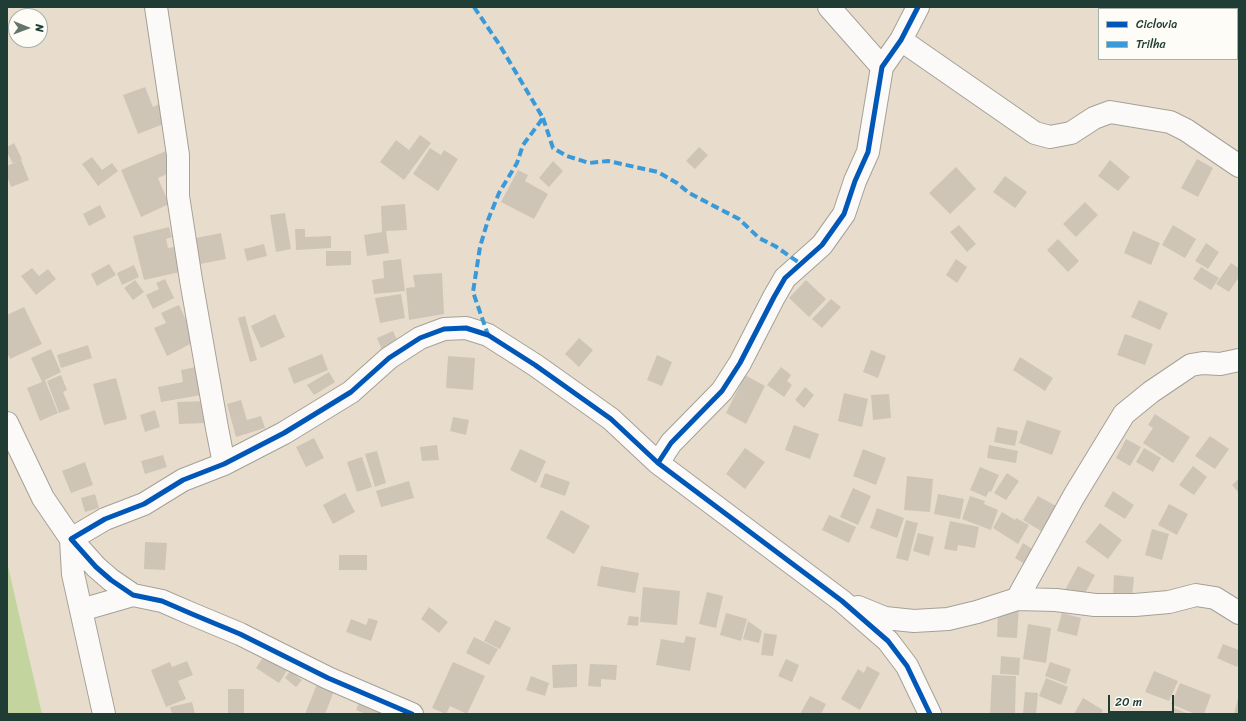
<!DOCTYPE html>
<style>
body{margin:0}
#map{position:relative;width:1246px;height:721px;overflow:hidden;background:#e8ddcd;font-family:Sriracha,sans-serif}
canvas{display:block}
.frame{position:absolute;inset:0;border:8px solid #1f3d34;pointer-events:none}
.legend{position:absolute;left:1098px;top:8px;width:140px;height:52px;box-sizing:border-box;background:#fdfcf7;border:1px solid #a4b0a9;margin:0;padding:5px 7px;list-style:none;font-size:12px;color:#1f3d34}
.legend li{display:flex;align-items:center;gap:8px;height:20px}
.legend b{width:20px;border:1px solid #a4b0a9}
.north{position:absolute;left:8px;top:8px;width:40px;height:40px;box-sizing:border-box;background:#fdfcf7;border:1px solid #a4b0a9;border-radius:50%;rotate:91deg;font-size:11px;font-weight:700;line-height:16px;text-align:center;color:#1f3d34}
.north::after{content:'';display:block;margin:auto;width:14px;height:18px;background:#65756a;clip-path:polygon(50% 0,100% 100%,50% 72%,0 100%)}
.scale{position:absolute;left:1108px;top:695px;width:66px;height:18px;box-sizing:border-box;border:2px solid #1f3d34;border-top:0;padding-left:5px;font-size:12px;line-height:14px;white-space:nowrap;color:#1f3d34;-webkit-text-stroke:3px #fdfcf7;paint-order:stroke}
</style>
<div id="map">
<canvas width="1246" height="721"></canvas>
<div class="frame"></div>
<ul class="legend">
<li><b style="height:5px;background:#0057b8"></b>Ciclovia</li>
<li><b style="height:5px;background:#3a99d8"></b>Trilha</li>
</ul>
<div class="north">N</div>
<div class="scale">20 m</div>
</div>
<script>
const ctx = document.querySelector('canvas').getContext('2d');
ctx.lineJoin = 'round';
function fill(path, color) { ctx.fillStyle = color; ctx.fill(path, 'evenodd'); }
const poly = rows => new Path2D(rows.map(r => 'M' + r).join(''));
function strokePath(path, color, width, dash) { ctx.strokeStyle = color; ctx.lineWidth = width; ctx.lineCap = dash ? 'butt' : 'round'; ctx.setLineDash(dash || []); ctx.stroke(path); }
fill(poly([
 [7,562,42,714,7,714]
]), '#c3d49e');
fill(poly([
 [145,87,153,107,159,104,166,123,138,134,123,95],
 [420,135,431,143,404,180,380,162,396,140,409,150],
 [14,143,22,159,13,164,7,152,7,147],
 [699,147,708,155,695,169,686,161],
 [430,148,441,155,444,150,458,159,438,191,413,174],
 [166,151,174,171,158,178,169,204,141,217,121,170],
 [92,157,102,170,112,163,118,171,98,186,82,164],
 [1197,159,1213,168,1198,197,1181,188],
 [21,160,29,180,11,187,7,176,7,166],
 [1110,160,1130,177,1118,191,1098,176],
 [553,161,563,171,549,187,539,178],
 [956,167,976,189,950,214,929,193],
 [518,170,528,175,525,181,548,194,534,219,501,202],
 [1005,176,1027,192,1015,208,993,192],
 [1085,202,1098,215,1076,237,1063,224],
 [405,204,407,230,386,231,389,253,367,256,364,235,382,232,381,206],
 [100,205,106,217,89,226,83,214],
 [285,213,291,249,276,252,270,215],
 [959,225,976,244,967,252,950,232],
 [1173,225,1196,239,1185,258,1162,245],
 [169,227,172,237,166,239,168,248,174,247,180,272,144,280,133,236],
 [295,229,305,229,305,237,331,236,331,248,296,250],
 [1133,231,1160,243,1151,265,1124,253],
 [221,233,226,259,200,264,196,238],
 [1058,239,1079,261,1068,272,1047,250],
 [1206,243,1219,252,1208,269,1195,261],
 [264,244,267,256,247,261,244,249],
 [326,251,351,251,351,265,326,266],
 [401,259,405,291,374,294,372,280,384,278,383,261],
 [956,259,967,267,957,283,946,275],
 [1231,263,1239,268,1239,277,1229,292,1216,284],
 [109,264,116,275,97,286,91,274],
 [134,265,139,277,122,285,117,273],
 [1201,267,1219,278,1211,290,1193,279],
 [32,268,39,276,48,269,56,279,36,295,21,276],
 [442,273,444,314,409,320,406,288,415,287,413,275],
 [165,279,174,298,153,309,146,295,159,289,156,283],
 [135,280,144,292,133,300,124,288],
 [806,280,826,299,809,317,789,298],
 [401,294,405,318,380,323,375,298],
 [831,299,841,307,822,328,812,319],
 [1139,300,1168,313,1160,330,1131,317],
 [179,305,196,341,167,356,154,328,166,323,161,313],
 [24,307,42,344,10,359,7,352,7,315],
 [275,314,285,337,261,348,251,326],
 [245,316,257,360,250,362,238,318],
 [393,331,398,342,382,350,377,338],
 [1125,334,1153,344,1145,365,1117,355],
 [579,338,593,350,579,367,565,354],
 [88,345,92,358,61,368,57,355],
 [51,349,61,372,45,380,58,413,40,421,27,388,42,382,31,358],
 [871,350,886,356,878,378,863,372],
 [322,354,328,370,294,384,288,368],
 [657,355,672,362,662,386,647,380],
 [448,356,475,358,473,390,446,388],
 [1020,357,1053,378,1045,391,1013,370],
 [196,367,201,395,161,402,158,387,183,382,181,370],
 [781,367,791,375,787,381,792,385,784,397,767,385],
 [329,372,335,382,314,395,307,385],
 [61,375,67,390,63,392,70,409,59,413,47,381],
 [745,375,765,386,746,424,726,413],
 [116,378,127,419,104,425,93,384],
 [805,387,814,395,804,408,795,400],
 [844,393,868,399,862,427,838,421],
 [889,394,891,418,873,420,871,395],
 [241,400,247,420,261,416,265,428,236,437,227,404],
 [206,401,207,423,179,424,177,402],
 [155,410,160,427,145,432,140,415],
 [1155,414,1190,437,1173,463,1143,443,1153,428,1148,425],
 [453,417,469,420,466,435,450,431],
 [1027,420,1061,431,1052,455,1019,443],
 [794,425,819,434,810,459,785,450],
 [997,427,1018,431,1015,446,994,442],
 [1210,436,1229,449,1215,469,1195,456],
 [314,438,324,458,306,467,296,447],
 [1126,439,1141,447,1130,466,1116,458],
 [437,445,439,460,422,461,420,447],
 [989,445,1018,451,1016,463,987,458],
 [745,448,765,462,745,489,726,474],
 [1144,448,1161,458,1153,472,1136,462],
 [520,449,546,461,536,483,510,470],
 [863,449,886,458,876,485,853,476],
 [377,451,386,483,375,487,365,454],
 [163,455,167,467,145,474,141,461],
 [362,457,372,487,357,492,347,462],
 [85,462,93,485,71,493,62,471],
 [1193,466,1207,477,1194,495,1179,485],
 [980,467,999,475,991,492,989,491,986,497,970,490],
 [545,473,570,482,565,496,540,487],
 [1007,473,1019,481,1006,500,994,493],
 [907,476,933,479,930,512,904,510],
 [1239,478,1239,493,1232,485],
 [409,481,414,498,381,507,376,491],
 [853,488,871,496,858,525,840,517],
 [1113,491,1134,505,1125,519,1104,506],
 [345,493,355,512,333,524,323,505],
 [95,494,99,508,85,512,81,498],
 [938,494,964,499,960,519,934,514],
 [970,496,985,501,984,504,998,510,991,530,962,519],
 [1038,496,1056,506,1041,531,1023,520],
 [1169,504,1188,514,1177,535,1158,525],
 [877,508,904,518,897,538,870,528],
 [561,510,590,526,574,554,546,538],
 [1002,512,1015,520,1016,518,1029,525,1018,544,993,528],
 [829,515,856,527,849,543,822,530],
 [906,520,918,523,908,561,896,558],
 [950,521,979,527,975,548,958,545,957,551,944,549],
 [1100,523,1122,540,1108,559,1085,542],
 [1152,529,1169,534,1162,560,1145,555],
 [918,533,934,537,929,556,913,551],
 [145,542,167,543,165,570,144,569],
 [1023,543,1034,550,1026,565,1015,558],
 [339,555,367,555,367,570,339,570],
 [601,566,639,573,635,593,597,586],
 [1078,566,1095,575,1082,599,1065,590],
 [1114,575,1134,577,1132,598,1113,597],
 [643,587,680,591,677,625,640,622],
 [707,592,723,596,716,628,699,624],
 [429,607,448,622,439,633,421,619],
 [1019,607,1017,638,997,637,998,612],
 [726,613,747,619,741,641,720,635],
 [1062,613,1081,618,1077,636,1057,631],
 [629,616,639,617,638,626,627,625],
 [369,618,378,621,371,641,346,632,351,619,366,625],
 [495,620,511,628,500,649,484,641],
 [748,621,762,631,759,643,743,639],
 [1028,624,1051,628,1046,663,1023,659],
 [764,633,777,635,773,656,761,655],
 [686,636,696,638,690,671,656,665,661,639,684,643],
 [474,637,498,649,489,665,466,653],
 [1223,644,1239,650,1239,662,1237,667,1217,658],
 [265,654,288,669,279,683,256,668],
 [1001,656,1020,658,1019,675,1000,674],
 [786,659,799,665,792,682,778,676],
 [187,661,193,675,178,681,186,699,166,707,151,670,170,662,172,667],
 [453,662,485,676,467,714,450,706,446,714,432,708],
 [1050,662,1071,669,1066,684,1045,676],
 [577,664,577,687,553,688,552,665],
 [590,664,617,665,616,680,601,679,601,687,588,686],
 [867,666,880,673,860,710,841,699,858,669,864,673],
 [290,671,302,680,296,687,285,678],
 [1154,671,1178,681,1169,701,1145,692],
 [992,675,1016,676,1015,714,990,714],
 [531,676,549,683,545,696,526,690],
 [1046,678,1068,687,1061,705,1039,696],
 [1180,683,1211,695,1204,714,1195,714,1171,704],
 [317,684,334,691,325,714,305,714],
 [228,689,244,689,244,713,228,713],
 [1025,692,1038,693,1036,714,1023,714],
 [810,696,826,704,821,714,800,714],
 [361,698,397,714,365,714,356,710],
 [1083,698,1103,710,1101,714,1074,714],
 [1238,698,1239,714,1234,714],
 [192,702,195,714,172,714,170,707],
 [1174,708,1189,714,1171,714]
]), '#cfc5b6');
const minor = poly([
 [156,7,178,155,178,196,191,280,217,428,224,464],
 [829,7,882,67],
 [901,40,1035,133,1050,137,1071,133,1094,118,1110,112,1170,122,1186,130,1239,166],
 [7,423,43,498,71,539,73,574,104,714],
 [658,463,671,443,722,391,740,363,774,297,785,278,822,245,844,214,855,181,868,152,882,67,901,40,918,7],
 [1017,599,1074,496,1124,414,1151,392,1191,365,1203,363,1220,364,1239,360],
 [858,607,885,618,914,621,948,619,977,612,1017,599,1056,600,1095,605,1135,605,1169,602,1196,595,1215,598,1239,613],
 [81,610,133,595],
 [412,714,328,678,240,634,192,614,162,601,133,595,111,580,96,567,71,539,105,519,144,504,183,480,224,464,284,433,351,392,389,358,420,338,444,329,466,328,488,335,535,365,611,419,658,463,842,601,888,641,907,666,930,714]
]);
strokePath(minor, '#a4a197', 24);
strokePath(minor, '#fcfaf8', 22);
strokePath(poly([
 [474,7,499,44,543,118,523,145,517,163,499,193,488,220,480,247,473,292,488,335],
 [543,118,553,148,567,156,589,163,608,161,658,172,677,183,689,193,739,219,759,238,775,246,801,264]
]), '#3a99d8', 4, [8, 4]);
strokePath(poly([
 [658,463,671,443,722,391,740,363,774,297,785,278,822,245,844,214,855,181,868,152,882,67,901,40,918,7],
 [412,714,328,678,240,634,192,614,162,601,133,595,111,580,96,567,71,539,105,519,144,504,183,480,224,464,284,433,351,392,389,358,420,338,444,329,466,328,488,335,535,365,611,419,658,463,842,601,888,641,907,666,930,714]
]), '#0057b8', 5);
</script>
